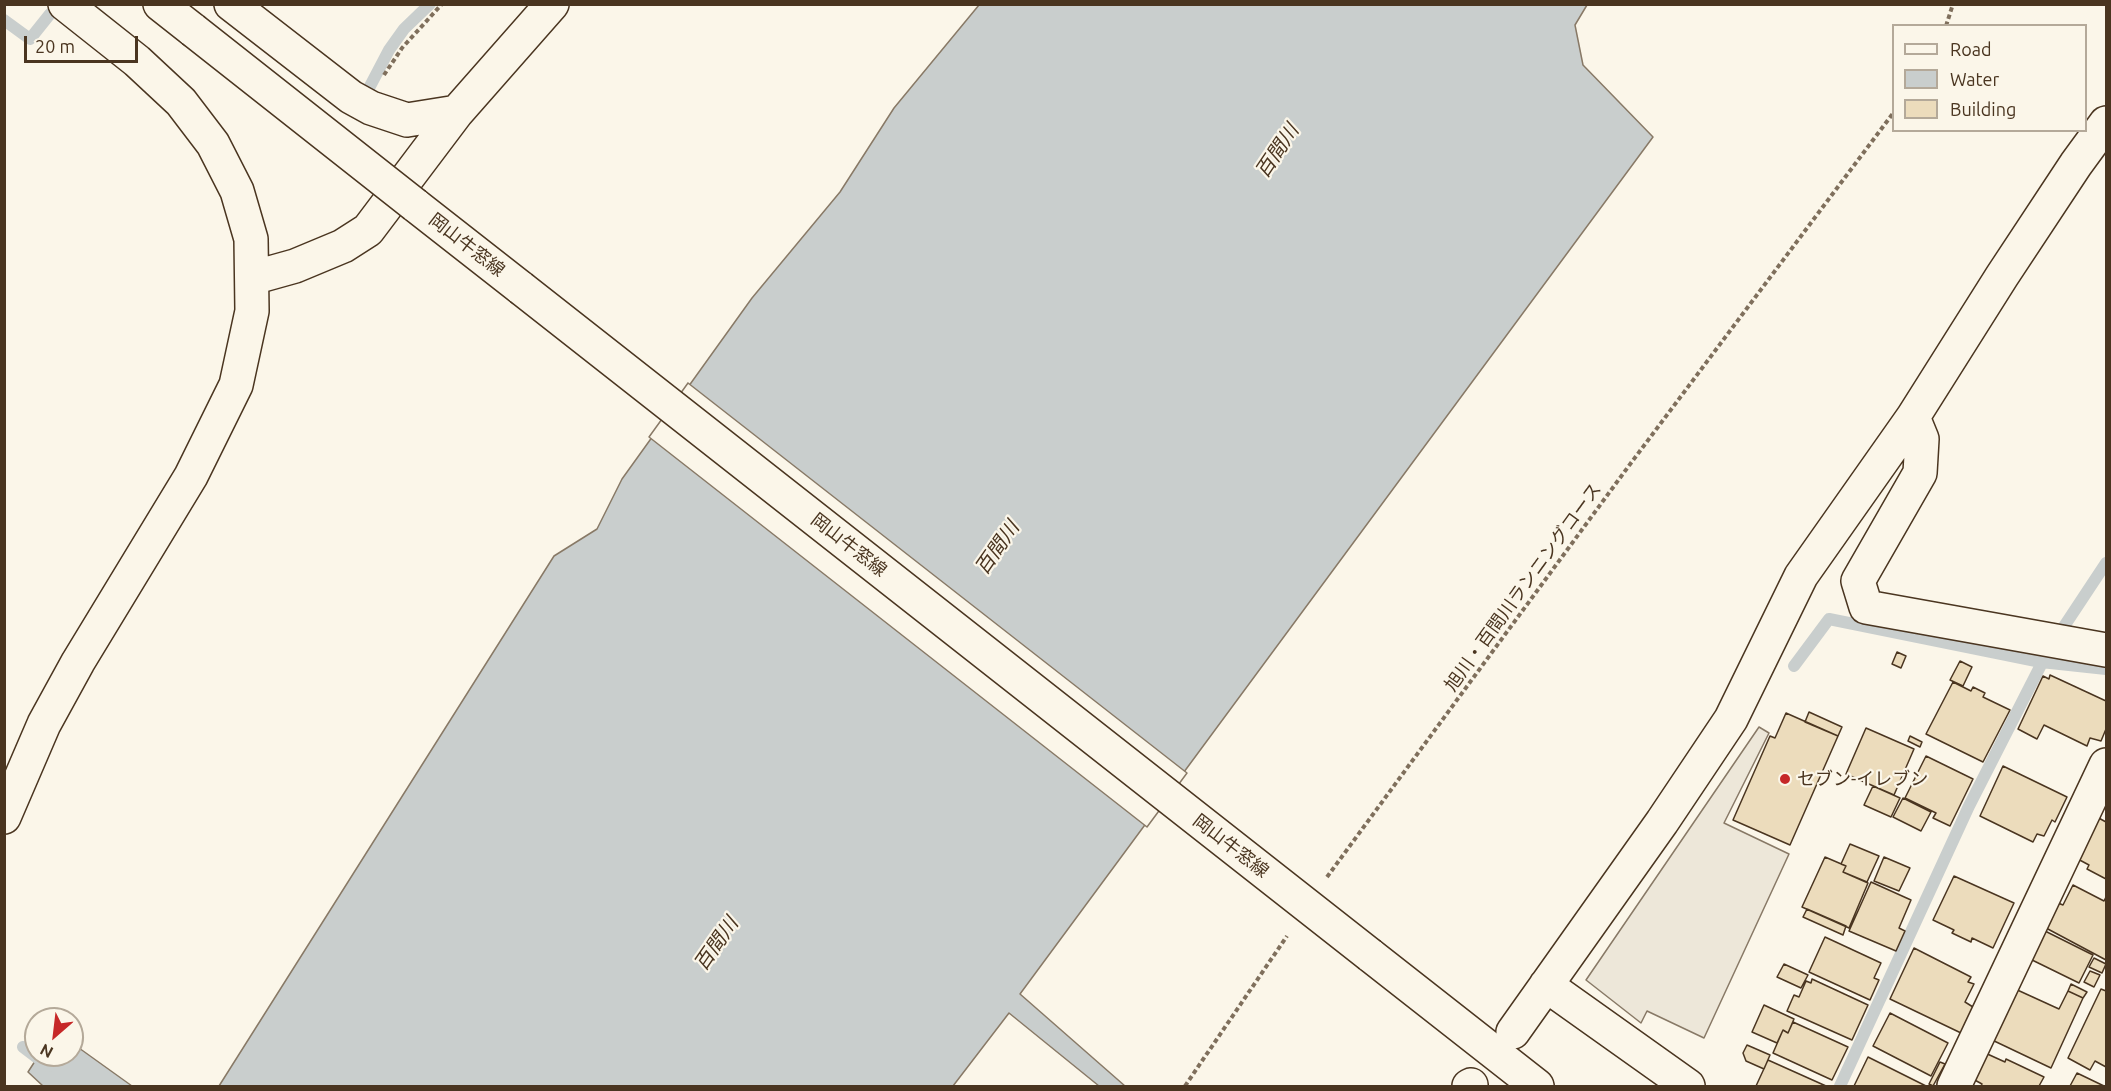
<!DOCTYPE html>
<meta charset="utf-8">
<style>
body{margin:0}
#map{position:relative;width:2111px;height:1091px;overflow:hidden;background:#fbf6e9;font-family:Ubuntu,sans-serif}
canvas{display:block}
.frame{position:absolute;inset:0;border:6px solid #4a3520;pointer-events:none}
.legend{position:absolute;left:1892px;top:24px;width:195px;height:108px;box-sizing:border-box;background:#fbf6e9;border:2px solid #b4a999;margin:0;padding:8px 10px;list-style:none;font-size:18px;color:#4a3520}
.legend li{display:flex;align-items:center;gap:12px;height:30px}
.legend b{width:30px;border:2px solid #b4a999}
.north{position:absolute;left:24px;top:1007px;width:60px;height:60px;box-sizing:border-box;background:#fbf6e9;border:2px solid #b4a999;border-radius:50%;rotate:208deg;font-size:16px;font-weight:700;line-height:24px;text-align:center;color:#4a3520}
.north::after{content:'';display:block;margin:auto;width:21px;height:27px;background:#c62828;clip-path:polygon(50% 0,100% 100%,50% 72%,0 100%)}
.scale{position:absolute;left:24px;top:36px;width:114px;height:27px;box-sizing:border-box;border:3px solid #4a3520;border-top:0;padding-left:8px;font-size:18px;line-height:21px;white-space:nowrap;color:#4a3520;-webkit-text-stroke:4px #fbf6e9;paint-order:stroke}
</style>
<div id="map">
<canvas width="2111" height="1091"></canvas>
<div class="frame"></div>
<ul class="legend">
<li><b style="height:8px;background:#fbf6e9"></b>Road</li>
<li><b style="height:16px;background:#c9cecd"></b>Water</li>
<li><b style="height:16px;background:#ecdcbc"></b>Building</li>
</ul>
<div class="north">N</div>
<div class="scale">20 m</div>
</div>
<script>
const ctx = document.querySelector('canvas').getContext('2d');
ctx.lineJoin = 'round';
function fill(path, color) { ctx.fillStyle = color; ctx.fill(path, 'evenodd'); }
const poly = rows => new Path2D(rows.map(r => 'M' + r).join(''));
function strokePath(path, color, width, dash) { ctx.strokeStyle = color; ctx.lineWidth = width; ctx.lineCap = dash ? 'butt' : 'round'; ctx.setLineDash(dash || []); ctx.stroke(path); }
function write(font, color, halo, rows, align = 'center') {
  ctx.font = font + ' Ubuntu,"Noto Sans JP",sans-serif'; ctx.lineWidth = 4.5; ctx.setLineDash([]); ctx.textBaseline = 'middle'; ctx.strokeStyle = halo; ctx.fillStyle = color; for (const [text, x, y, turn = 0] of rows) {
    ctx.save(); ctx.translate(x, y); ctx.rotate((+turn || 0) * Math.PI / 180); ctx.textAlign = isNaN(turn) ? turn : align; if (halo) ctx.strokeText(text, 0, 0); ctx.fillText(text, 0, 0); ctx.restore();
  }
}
const parking = poly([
 [1759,727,1769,733,1724,823,1789,854,1704,1038,1647,1011,1641,1023,1586,980,1759,727]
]);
fill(parking, '#ede7d9');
strokePath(parking, '#887966', 1.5);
const water = poly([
 [979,5,1587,5,1575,25,1583,65,1653,137,1020,994,1125,1086,1099,1086,1009,1013,953,1086,219,1086,554,556,597,529,622,479,752,298,840,192,894,108,979,5],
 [72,1043,132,1086,43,1086,28,1072,39,1055,72,1055,72,1043]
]);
fill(water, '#c9cecd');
strokePath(water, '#887966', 1.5);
const pier = poly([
 [688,383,1187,773,1147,827,649,437,688,383]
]);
fill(pier, '#fbf6e9');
strokePath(pier, '#887966', 1.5);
strokePath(poly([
 [4,20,30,39,50,14],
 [367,92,389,50,404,29,430,4],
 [2059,634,2106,563],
 [1794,666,1829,619,2041,662,2106,669],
 [23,1047,48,1066],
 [1840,1086,1969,806,2046,655]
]), '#c9cecd', 12);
const building = poly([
 [1897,652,1906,656,1901,668,1892,664,1897,652],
 [1960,661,1972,667,1963,686,1950,680,1960,661],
 [2050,675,2106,701,2106,729,2101,741,2090,738,2087,746,2044,725,2037,739,2018,729,2043,676,2049,679,2050,675],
 [1953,682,1971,691,1973,687,1985,693,1983,697,2010,710,1983,762,1926,734,1953,682],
 [1809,712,1842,727,1838,736,1805,722,1809,712],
 [1786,713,1838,736,1790,845,1733,820,1770,736,1775,738,1786,713],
 [1866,728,1914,749,1894,795,1846,774,1866,728],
 [1910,736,1922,742,1920,747,1908,741,1910,736],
 [1926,756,1973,779,1950,826,1933,818,1936,813,1905,798,1926,756],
 [2003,766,2067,797,2055,822,2052,820,2044,836,2037,834,2033,842,1980,816,2003,766],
 [1873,786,1900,798,1891,817,1864,805,1873,786],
 [1903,798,1931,812,1921,831,1893,817,1903,798],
 [2095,816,2106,822,2106,879,2087,869,2089,865,2074,857,2095,816],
 [1850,844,1879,856,1867,882,1843,872,1846,866,1841,864,1850,844],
 [1825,857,1846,866,1843,872,1868,883,1849,928,1802,907,1825,857],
 [1884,857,1910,868,1899,891,1874,881,1884,857],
 [1954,876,2014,903,1993,948,1972,938,1971,942,1952,933,1954,930,1933,920,1954,876],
 [1871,882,1911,900,1899,928,1905,931,1896,951,1849,931,1871,882],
 [2073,885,2104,901,2106,897,2106,960,2046,928,2058,903,2063,905,2073,885],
 [1807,909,1846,926,1843,935,1803,917,1807,909],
 [2043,930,2093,955,2079,983,2028,958,2043,930],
 [1825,937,1881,963,1874,978,1879,980,1870,1000,1809,972,1825,937],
 [1914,948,1971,977,1968,982,1974,984,1965,1002,1973,1007,1961,1033,1890,999,1914,948],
 [2094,958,2106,964,2102,973,2089,967,2094,958],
 [1784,964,1808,975,1801,988,1777,977,1784,964],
 [2090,971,2100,975,2094,987,2084,982,2090,971],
 [1812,979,1868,1005,1852,1040,1787,1011,1794,995,1799,997,1806,981,1811,983,1812,979],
 [2071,984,2087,992,2083,998,2068,991,2071,984],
 [2013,988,2059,1009,2068,991,2083,998,2051,1068,1990,1039,2013,988],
 [2101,989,2106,991,2106,1067,2095,1061,2090,1070,2068,1058,2101,989],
 [1764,1005,1794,1019,1788,1033,1783,1030,1777,1043,1752,1032,1764,1005],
 [1890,1013,1948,1043,1931,1076,1873,1046,1890,1013],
 [1793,1022,1848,1047,1832,1080,1773,1053,1783,1030,1788,1033,1793,1022],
 [1747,1045,1770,1055,1764,1069,1746,1061,1743,1053,1747,1045],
 [1983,1052,2005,1062,2006,1059,2044,1077,2039,1086,1981,1086,1982,1084,1971,1078,1983,1052],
 [1868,1057,1926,1086,1854,1086,1868,1057],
 [1768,1060,1826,1086,1756,1086,1768,1060],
 [1940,1062,1945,1064,1933,1086,1929,1084,1940,1062],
 [2077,1073,2104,1086,2070,1086,2077,1073]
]);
fill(building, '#ecdcbc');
strokePath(building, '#4a3520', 1.5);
const minor = poly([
 [231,4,351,97,371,108,407,120,457,112],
 [252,278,295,266,343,246,368,230,457,112,552,4],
 [1913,417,1922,439,1920,473,1858,581,1866,607,2106,650],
 [4,817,44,724,78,662,191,476,236,385,252,311,251,239,237,191,213,144,181,102,137,61,65,4],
 [1546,985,1688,1086],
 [1513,1032,1662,822,1731,719,1801,576,1913,417,2002,276,2076,164,2106,123],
 [1469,1086,1471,1085],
 [1954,1086,2106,765]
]);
const major = poly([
 [160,4,193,30],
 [415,205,521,288],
 [1370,955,1537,1086]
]);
strokePath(minor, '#4a3520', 36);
strokePath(major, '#4a3520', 36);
strokePath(poly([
 [1946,26,1953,4],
 [384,75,402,48,442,4],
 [1327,877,1628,467,1894,112],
 [1185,1086,1287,936]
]), '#7f6f5c', 4, [4.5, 3]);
strokePath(minor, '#fbf6e9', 33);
strokePath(major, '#fbf6e9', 33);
const majorBridge = poly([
 [193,30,415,205],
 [521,288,1370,955]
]);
strokePath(majorBridge, '#4a3520', 36, []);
strokePath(majorBridge, '#fbf6e9', 33);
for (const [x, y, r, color] of [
 [1785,779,6,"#c62828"]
]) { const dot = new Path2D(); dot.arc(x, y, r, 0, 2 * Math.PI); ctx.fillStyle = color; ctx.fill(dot); strokePath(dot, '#fbf6e9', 2); }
write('18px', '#4a3520', '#fbf6e9', [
 ["岡山牛窓線",467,245,38],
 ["岡山牛窓線",849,545,38],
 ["旭川・百間川ランニングコース",1523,587,-54],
 ["岡山牛窓線",1231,846,38]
]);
write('18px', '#4a3520', '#fbf6e9', [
 ["セブン-イレブン",1797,779]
], 'left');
write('italic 20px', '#4a3520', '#fbf6e9', [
 ["百間川",1277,151,-56],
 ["百間川",997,548,-55],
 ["百間川",716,944,-55]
]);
</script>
